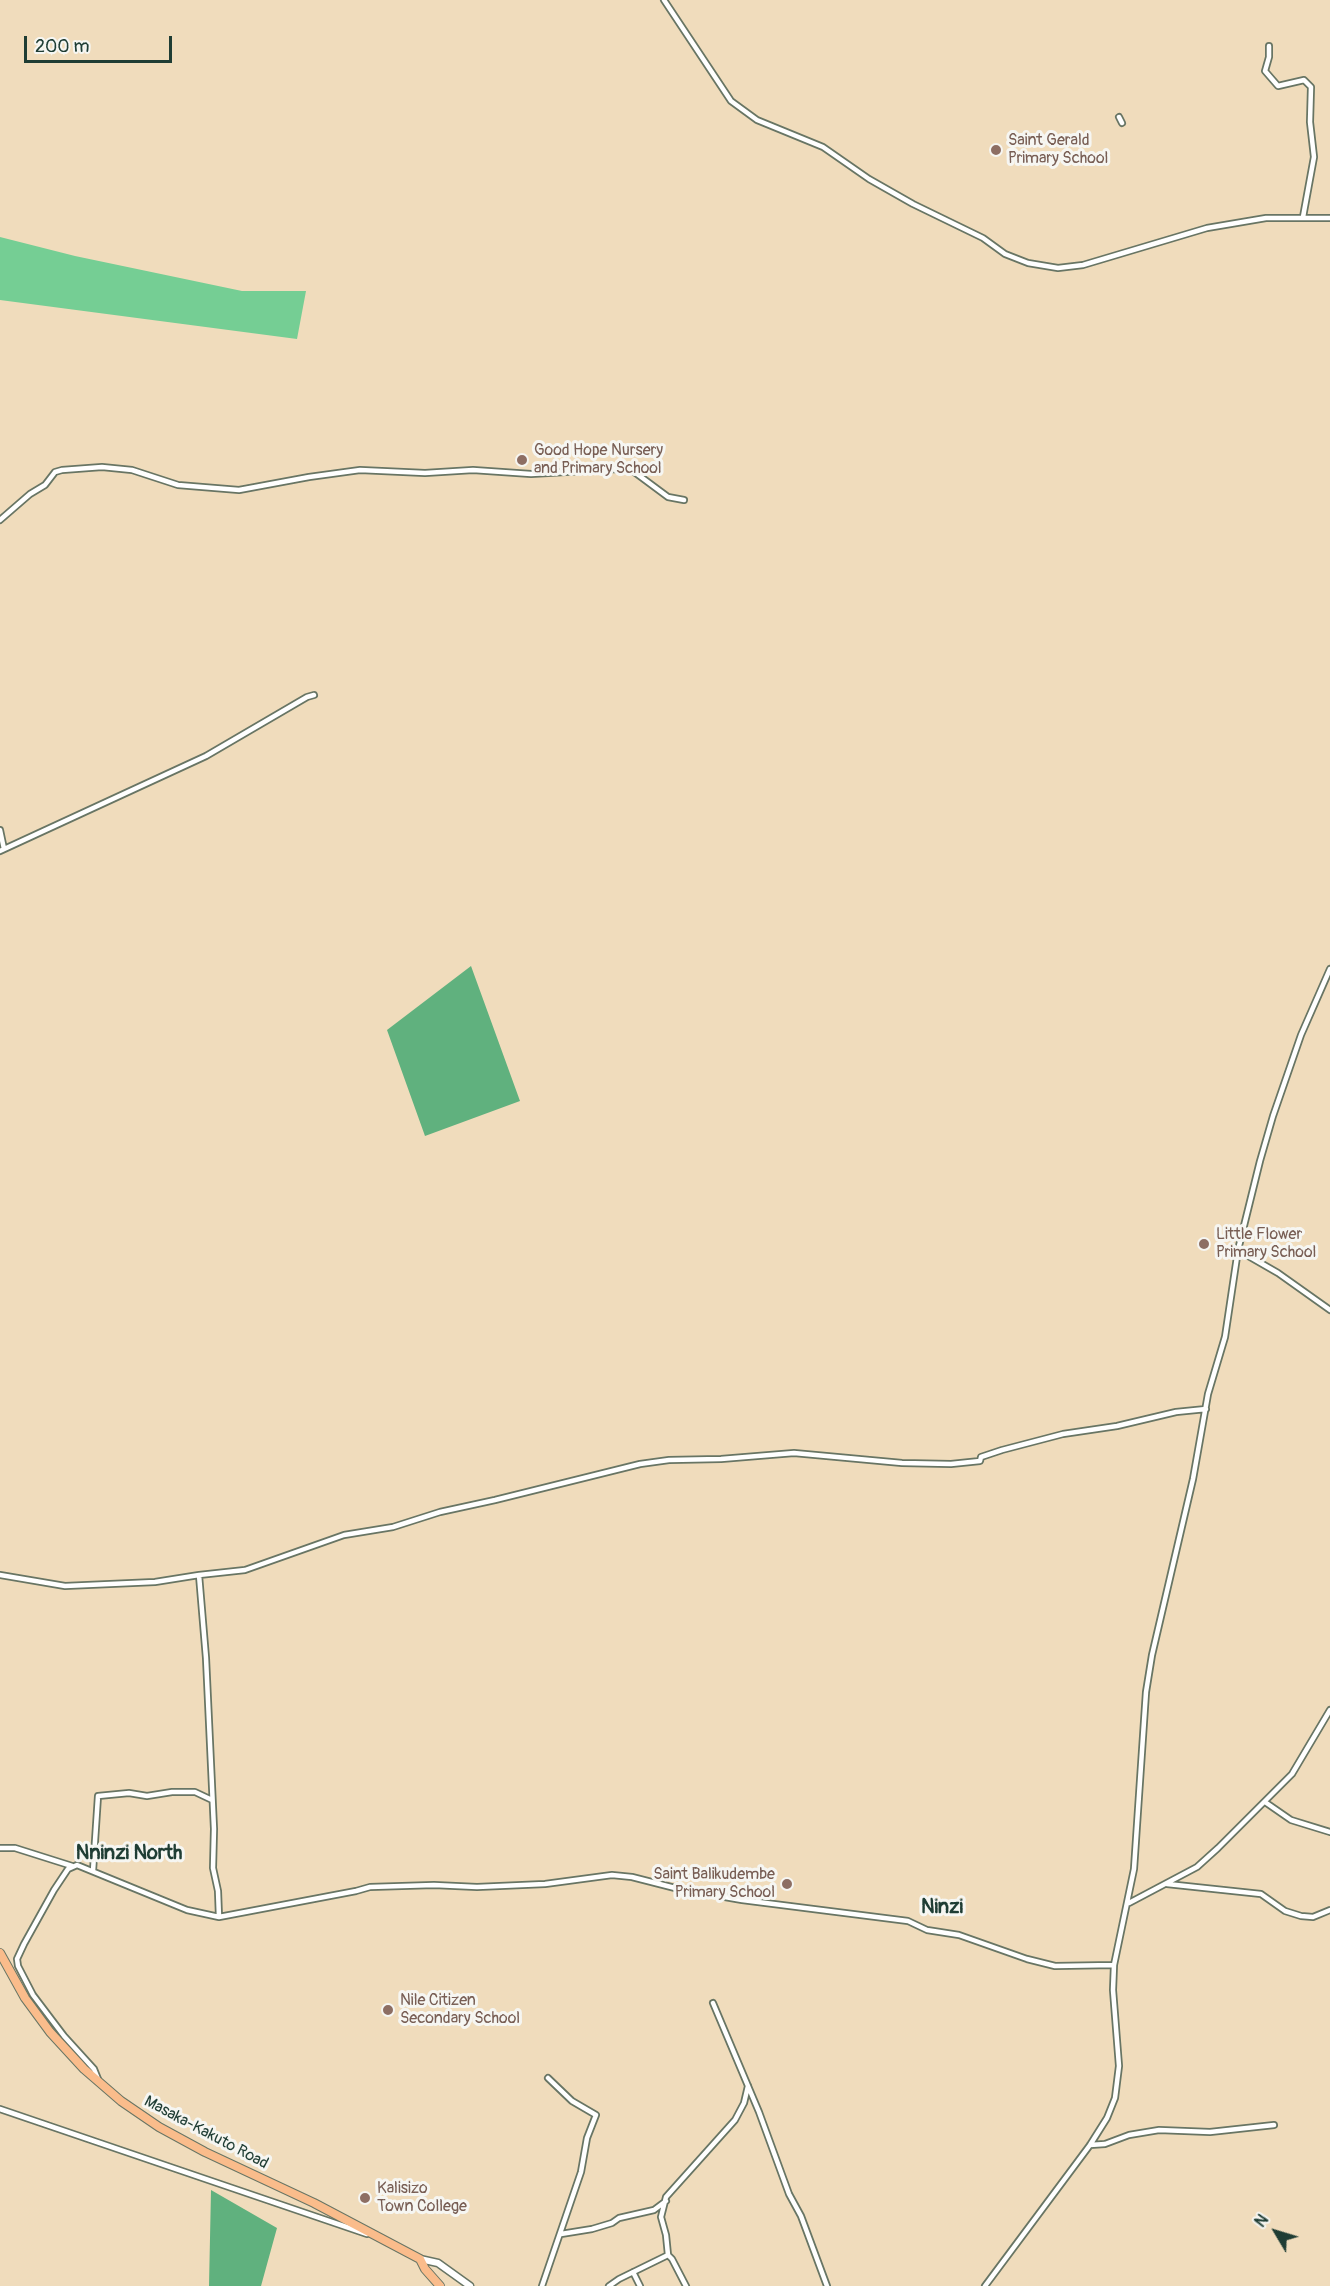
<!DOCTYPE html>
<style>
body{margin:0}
#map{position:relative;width:1330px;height:2286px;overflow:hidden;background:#f0dcbc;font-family:Pangolin,sans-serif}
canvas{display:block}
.north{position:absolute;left:1246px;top:2202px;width:60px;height:60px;-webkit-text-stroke:4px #f6f6f2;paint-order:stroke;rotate:308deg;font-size:16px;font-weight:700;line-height:24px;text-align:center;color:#1f3d34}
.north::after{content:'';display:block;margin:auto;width:21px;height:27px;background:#1f3d34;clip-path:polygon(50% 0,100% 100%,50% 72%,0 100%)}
.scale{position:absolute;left:24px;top:36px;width:148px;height:27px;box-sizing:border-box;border:3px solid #1f3d34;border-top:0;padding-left:8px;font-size:18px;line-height:21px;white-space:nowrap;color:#1f3d34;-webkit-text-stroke:4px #f6f6f2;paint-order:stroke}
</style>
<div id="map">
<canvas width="1330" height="2286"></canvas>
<div class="north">N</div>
<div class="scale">200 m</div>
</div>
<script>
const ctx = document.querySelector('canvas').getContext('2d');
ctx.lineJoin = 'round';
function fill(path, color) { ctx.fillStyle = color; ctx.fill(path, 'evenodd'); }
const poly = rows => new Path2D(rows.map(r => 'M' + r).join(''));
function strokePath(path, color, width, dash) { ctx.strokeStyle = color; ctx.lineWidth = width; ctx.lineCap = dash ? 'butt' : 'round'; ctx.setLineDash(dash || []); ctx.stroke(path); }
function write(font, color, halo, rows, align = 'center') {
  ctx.font = font + ' Pangolin,sans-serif'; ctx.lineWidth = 6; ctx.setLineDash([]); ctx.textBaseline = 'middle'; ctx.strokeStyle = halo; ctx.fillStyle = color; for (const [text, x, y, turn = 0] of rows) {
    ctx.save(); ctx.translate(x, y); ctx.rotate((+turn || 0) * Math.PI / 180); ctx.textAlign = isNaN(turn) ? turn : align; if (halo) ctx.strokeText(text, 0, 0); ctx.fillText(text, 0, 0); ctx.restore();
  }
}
fill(poly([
 [0,237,75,256,242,291,306,291,297,339,0,300]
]), '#75ce94');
fill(poly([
 [471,966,520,1101,425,1136,387,1030],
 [211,2190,277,2228,261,2286,209,2286]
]), '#60b17e');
const minor = poly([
 [664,0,731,101,757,120,823,147,869,179,913,204,983,238,1005,254,1028,263,1058,268,1083,265,1207,228,1266,218,1330,218],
 [1269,46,1269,57,1265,71,1278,86,1304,80,1311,87,1310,122,1314,157,1303,217],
 [1119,117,1122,123],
 [0,520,30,494,45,485,55,472,62,470,102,467,132,470,178,485,239,490,309,477,360,470,425,473,473,470,531,474,618,469,633,471,668,497,684,500],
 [0,830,4,849],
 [0,851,206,756,307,697,314,695],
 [1238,1250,1278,1273,1330,1310],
 [0,1575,65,1586,155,1582,199,1575],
 [1265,1802,1291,1820,1330,1832],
 [0,1848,15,1848,72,1866],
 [93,1871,98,1796,129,1793,147,1796,172,1792,195,1792,212,1800],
 [1167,1884,1261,1894,1285,1911,1301,1916,1313,1917,1330,1910],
 [1129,1903,1197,1867,1218,1848,1292,1774,1330,1710],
 [1114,1965,1055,1966,1027,1959,959,1935,927,1930,908,1921,742,1900,679,1889,632,1877,612,1875,545,1884,477,1887,434,1885,370,1887,356,1891,219,1917,218,1891,213,1868,214,1829,206,1658,199,1575,245,1570,344,1535,393,1527,440,1512,495,1500,640,1464,669,1460,721,1459,794,1453,902,1463,951,1464,980,1461,981,1457,1002,1450,1063,1434,1117,1426,1176,1412,1206,1409],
 [713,2003,759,2112,789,2194,801,2216,827,2286],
 [98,2079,94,2069,64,2036,33,1995,18,1966,17,1959,24,1944,54,1890,68,1869,77,1865,187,1910,219,1917],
 [0,2109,367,2234],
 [1090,2145,1105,2144,1129,2135,1159,2130,1210,2132,1274,2125],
 [561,2234,592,2229,612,2223,619,2218,654,2210,666,2201],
 [633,2272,640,2286],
 [542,2286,581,2172,587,2138,596,2115,572,2101,548,2078],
 [609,2286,619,2279,668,2255],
 [686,2286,672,2259,668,2255,666,2235,661,2217,666,2197,735,2120,744,2103,748,2086],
 [985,2286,1090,2145,1107,2118,1115,2098,1119,2066,1113,1990,1114,1965,1134,1869,1146,1692,1152,1655,1193,1479,1208,1394,1225,1337,1238,1250,1260,1161,1273,1116,1301,1035,1330,969]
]);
const tertiary = poly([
 [420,2259,438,2263,470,2286]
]);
const trunk = poly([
 [0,1953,25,1998,50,2032,84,2069,121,2101,159,2127,205,2152,314,2203,420,2259,425,2269,440,2286]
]);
strokePath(minor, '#687564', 8);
strokePath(tertiary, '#687564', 9);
strokePath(trunk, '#687564', 10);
strokePath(minor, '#fff', 4.5);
strokePath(tertiary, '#fff', 6);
strokePath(trunk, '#fabc8b', 8);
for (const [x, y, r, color] of [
 [996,150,6,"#8d6e63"],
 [522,460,6,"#8d6e63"],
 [1204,1244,6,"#8d6e63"],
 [787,1884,6,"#8d6e63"],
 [388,2010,6,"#8d6e63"],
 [365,2198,6,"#8d6e63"]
]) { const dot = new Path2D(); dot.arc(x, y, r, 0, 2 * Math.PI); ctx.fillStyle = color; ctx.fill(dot); strokePath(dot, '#f6f6f2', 2); }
write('16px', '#785e54', '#f6f6f2', [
 ["Saint Gerald",1008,141],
 ["Primary School",1008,159],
 ["Good Hope Nursery",534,451],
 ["and Primary School",534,469],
 ["Little Flower",1216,1235],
 ["Primary School",1216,1253],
 ["Saint Balikudembe",775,1875,"right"],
 ["Primary School",775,1893,"right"],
 ["Nile Citizen",400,2001],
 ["Secondary School",400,2019],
 ["Kalisizo",377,2189],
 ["Town College",377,2207]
], 'left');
write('16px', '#1f3d34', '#f6f6f2', [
 ["Masaka-Kakuto Road",206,2133,28]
]);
write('bold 20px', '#1f3d34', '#f6f6f2', [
 ["Nninzi North",129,1854],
 ["Ninzi",942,1908]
]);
</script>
